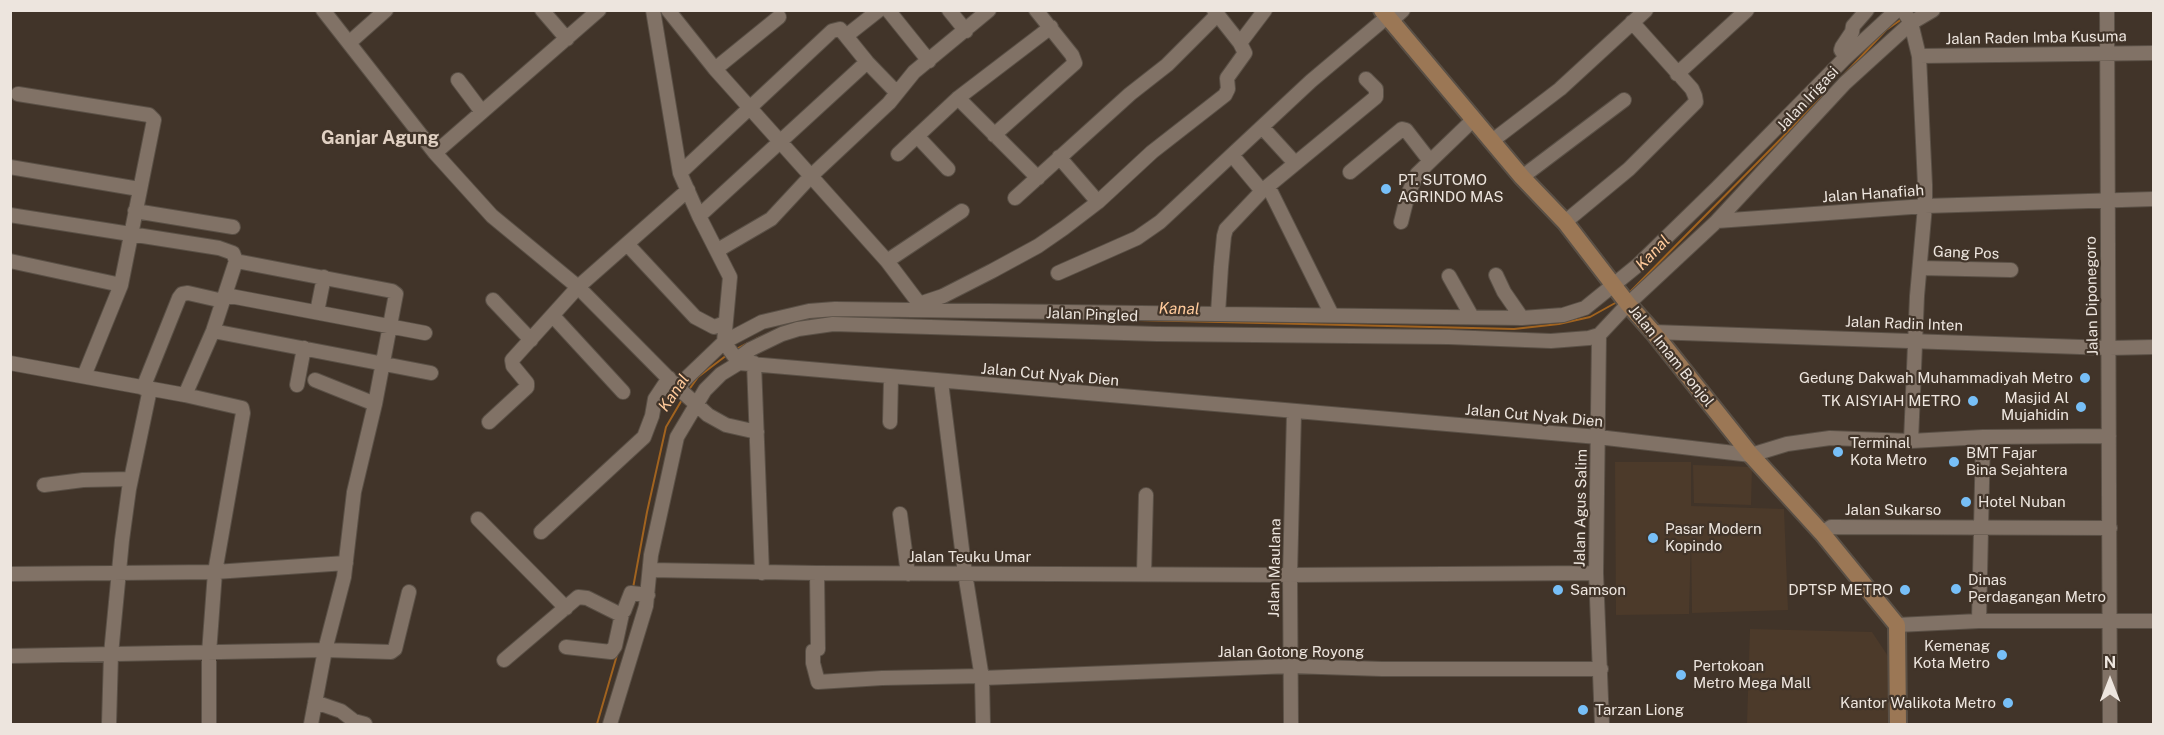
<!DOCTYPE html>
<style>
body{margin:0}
#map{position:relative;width:2164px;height:735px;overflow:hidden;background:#413429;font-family:"Public Sans",sans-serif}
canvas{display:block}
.frame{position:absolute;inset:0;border:12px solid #ede5de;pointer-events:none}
.north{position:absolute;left:2080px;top:651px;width:60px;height:60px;-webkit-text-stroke:4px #413429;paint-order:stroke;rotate:0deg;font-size:16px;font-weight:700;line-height:24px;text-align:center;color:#ede5de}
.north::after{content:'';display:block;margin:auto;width:21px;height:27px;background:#ede5de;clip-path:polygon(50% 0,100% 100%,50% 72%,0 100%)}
</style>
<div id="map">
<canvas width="2164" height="735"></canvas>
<div class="frame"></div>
<div class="north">N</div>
</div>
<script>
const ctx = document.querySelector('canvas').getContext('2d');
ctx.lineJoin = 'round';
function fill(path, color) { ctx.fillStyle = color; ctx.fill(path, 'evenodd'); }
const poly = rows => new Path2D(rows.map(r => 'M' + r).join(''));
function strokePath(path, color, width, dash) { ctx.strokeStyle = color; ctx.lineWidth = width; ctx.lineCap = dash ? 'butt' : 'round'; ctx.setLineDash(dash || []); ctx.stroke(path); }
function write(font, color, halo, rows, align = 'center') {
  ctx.font = font + ' "Public Sans",sans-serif'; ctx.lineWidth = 4.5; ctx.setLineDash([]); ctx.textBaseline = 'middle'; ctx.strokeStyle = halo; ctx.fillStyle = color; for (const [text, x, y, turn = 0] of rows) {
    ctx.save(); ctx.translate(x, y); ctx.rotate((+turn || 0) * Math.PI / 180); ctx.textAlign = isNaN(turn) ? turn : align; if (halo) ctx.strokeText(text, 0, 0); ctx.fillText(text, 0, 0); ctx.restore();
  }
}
fill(poly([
 [1615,462,1691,462,1691,506,1784,509,1788,610,1692,613,1691,537,1689,614,1616,615],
 [1693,465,1752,467,1751,505,1694,503],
 [1750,629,1872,632,1888,656,1888,724,1747,724]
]), '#4c3a2a');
strokePath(poly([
 [1842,77,1886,30,1902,19],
 [1629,293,1829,90],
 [836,317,888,316],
 [819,319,831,318],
 [1094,319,1514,329,1559,324,1590,317,1617,302],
 [756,339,784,327],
 [735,350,748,343],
 [688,391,698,377,727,355],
 [633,588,647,512,666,427,683,398],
 [597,724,617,655]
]), '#a1631f', 2);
const minor = poly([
 [323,10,435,153,492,216,578,287,677,387,708,415,726,425,757,432],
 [542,10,567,39],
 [653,10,680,173,699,216,730,277,724,342,739,363],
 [668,10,715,69,887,261,924,310],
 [888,10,929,61],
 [949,10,966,31],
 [1903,10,1911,23,1919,56,1925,185,1925,206,1917,296,1911,441],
 [2107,10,2110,724],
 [1391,21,1403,10],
 [846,36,867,62,897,93],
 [350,42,386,10],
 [1240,43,1265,10],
 [1919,56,2154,53],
 [1846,57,1841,50,1842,47,1852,32,1853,26,1867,10],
 [715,69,779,17],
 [1677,74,1747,10],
 [458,80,482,112],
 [18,94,149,115,154,120,121,285,84,376],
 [958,98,1038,178],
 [1262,127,1294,162],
 [994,135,1075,63,1072,55,1036,10],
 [917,136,948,169],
 [1492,141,1560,89,1646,10],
 [435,153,599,10],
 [898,154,958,98,1051,27],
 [1232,155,1262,191],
 [1059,157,1098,202],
 [10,167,139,189],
 [1350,172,1402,129,1406,130,1430,161],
 [680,173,832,31,840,29,846,36,879,10],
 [1522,177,1624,100],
 [1268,186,1332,315],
 [1015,198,1130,94,1167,65,1218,14],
 [135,211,233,227],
 [10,215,219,248,233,253,236,261,213,331,185,395],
 [699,216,867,62],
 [1717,221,1845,83,1911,23,1933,10],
 [1401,222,1408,194,1417,174,1474,119],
 [1565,222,1629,169,1696,102,1695,96,1692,89,1632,22],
 [627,244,695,317,714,327,725,323],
 [718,250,771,219,811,176,889,103,914,72,989,10],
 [10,261,121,285],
 [236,261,392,291,396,294,375,404,354,492,344,577,325,650,311,724],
 [887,261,962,211],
 [1920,268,2011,270],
 [1058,273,1137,238,1160,222,1311,81,1387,17],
 [1496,275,1504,292,1522,318],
 [1449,276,1472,317],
 [225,295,425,333],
 [493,300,531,340],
 [919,304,943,296,992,271,1038,246,1064,228,1098,202,1152,152,1225,95,1228,89,1227,78,1245,53,1240,43,1214,10],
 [317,312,324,277],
 [1218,313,1221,267,1224,236,1226,229,1262,191,1376,97,1376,89,1366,79],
 [553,316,623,392],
 [213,331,431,373],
 [1653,332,2109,348,2154,347],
 [736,360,751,349,782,334,798,329,833,324,1157,334,1449,337,1551,341,1589,338,1599,335],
 [10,363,185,395,242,408,243,413,215,572,209,653,209,724],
 [754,363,762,573],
 [315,380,375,404],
 [941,382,965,573,982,678,983,724],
 [297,385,304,348],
 [677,387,724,342,762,322,809,311,835,309,1522,318,1563,315,1585,308,1638,265,1717,188,1846,57,1897,10],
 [143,388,179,298,182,294,188,293,223,301],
 [489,422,527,387,527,383,513,366,512,360,578,287,688,190],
 [890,422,891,378],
 [44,485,83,480,131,479],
 [900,514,908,574],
 [478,519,566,608],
 [541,532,644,437,652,416,655,399,669,378],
 [1822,533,1831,527,2110,528],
 [650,570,817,573,1290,575,1596,573],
 [817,573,818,649,813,651,813,663,818,682,882,678,981,676],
 [10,574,215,572,346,563],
 [1144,574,1146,495],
 [1979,621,1983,437],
 [1897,625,1979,621,2154,621],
 [566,647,611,652,615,646,622,614],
 [10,656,325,650,391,652,395,649,409,592],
 [504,660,578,597,587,598,619,614,624,611,631,593,648,595],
 [982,678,1291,666,1382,669,1601,669],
 [315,702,341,711,354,721,365,724],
 [109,724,111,654,122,540,129,489,150,389],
 [610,724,646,606,651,555,677,437,705,390,721,374,739,363,1598,437,1751,455,1787,444,1830,438,1911,441,1983,437,2109,436],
 [1291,724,1290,575,1294,413],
 [1602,724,1596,573,1599,335,1628,304,1717,221,1925,206,2154,199]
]);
const major = poly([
 [1382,10,1522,177,1565,222,1628,304,1653,332,1751,455,1822,533,1897,625,1898,724]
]);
strokePath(minor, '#5a5046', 16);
strokePath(major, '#5a5046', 20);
strokePath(minor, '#817266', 14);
strokePath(major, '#9b7755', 16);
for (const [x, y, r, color] of [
 [1386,189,6,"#77bff7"],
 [2085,378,6,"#77bff7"],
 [1973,401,6,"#77bff7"],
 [2081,407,6,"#77bff7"],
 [1838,452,6,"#77bff7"],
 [1954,462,6,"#77bff7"],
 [1966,502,6,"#77bff7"],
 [1653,538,6,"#77bff7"],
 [1956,589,6,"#77bff7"],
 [1558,590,6,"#77bff7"],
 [1905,590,6,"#77bff7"],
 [2002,655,6,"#77bff7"],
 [1681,675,6,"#77bff7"],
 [2008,703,6,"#77bff7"],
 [1583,710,6,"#77bff7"]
]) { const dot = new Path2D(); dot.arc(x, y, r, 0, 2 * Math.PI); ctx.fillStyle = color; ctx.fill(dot); strokePath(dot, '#413429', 2); }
write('15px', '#ede5de', '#413429', [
 ["Jalan Raden Imba Kusuma",2036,38,-1],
 ["Jalan Irigasi",1808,99,-47],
 ["Jalan Hanafiah",1873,194,-4],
 ["Gang Pos",1966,253,2],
 ["Jalan Diponegoro",2092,296,-91],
 ["Jalan Pingled",1092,315,2],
 ["Jalan Radin Inten",1904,324,2],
 ["Jalan Imam Bonjol",1671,356,51],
 ["Jalan Cut Nyak Dien",1050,375,5],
 ["Jalan Cut Nyak Dien",1534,416,5],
 ["Jalan Agus Salim",1581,508,-89],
 ["Jalan Sukarso",1893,510],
 ["Jalan Teuku Umar",970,557],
 ["Jalan Maulana",1275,568,-89],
 ["Jalan Gotong Royong",1291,652]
]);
write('15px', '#ede5de', '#413429', [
 ["PT. SUTOMO",1398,180],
 ["AGRINDO MAS",1398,197],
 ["Gedung Dakwah Muhammadiyah Metro",2073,378,"right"],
 ["Masjid Al",2069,398,"right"],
 ["Mujahidin",2069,415,"right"],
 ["TK AISYIAH METRO",1961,401,"right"],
 ["Terminal",1850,443],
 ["Kota Metro",1850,460],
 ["BMT Fajar",1966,453],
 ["Bina Sejahtera",1966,470],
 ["Hotel Nuban",1978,502],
 ["Pasar Modern",1665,529],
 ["Kopindo",1665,546],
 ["Dinas",1968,580],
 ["Perdagangan Metro",1968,597],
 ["Samson",1570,590],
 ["DPTSP METRO",1893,590,"right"],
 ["Kemenag",1990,646,"right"],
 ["Kota Metro",1990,663,"right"],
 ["Pertokoan",1693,666],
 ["Metro Mega Mall",1693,683],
 ["Kantor Walikota Metro",1996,703,"right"],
 ["Tarzan Liong",1595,710]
], 'left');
write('italic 16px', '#ffca9b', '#413429', [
 ["Kanal",1653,253,-46],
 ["Kanal",1179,309,1],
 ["Kanal",674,393,-56]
]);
write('bold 18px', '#e1d1c3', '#413429', [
 ["Ganjar Agung",380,138]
]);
</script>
